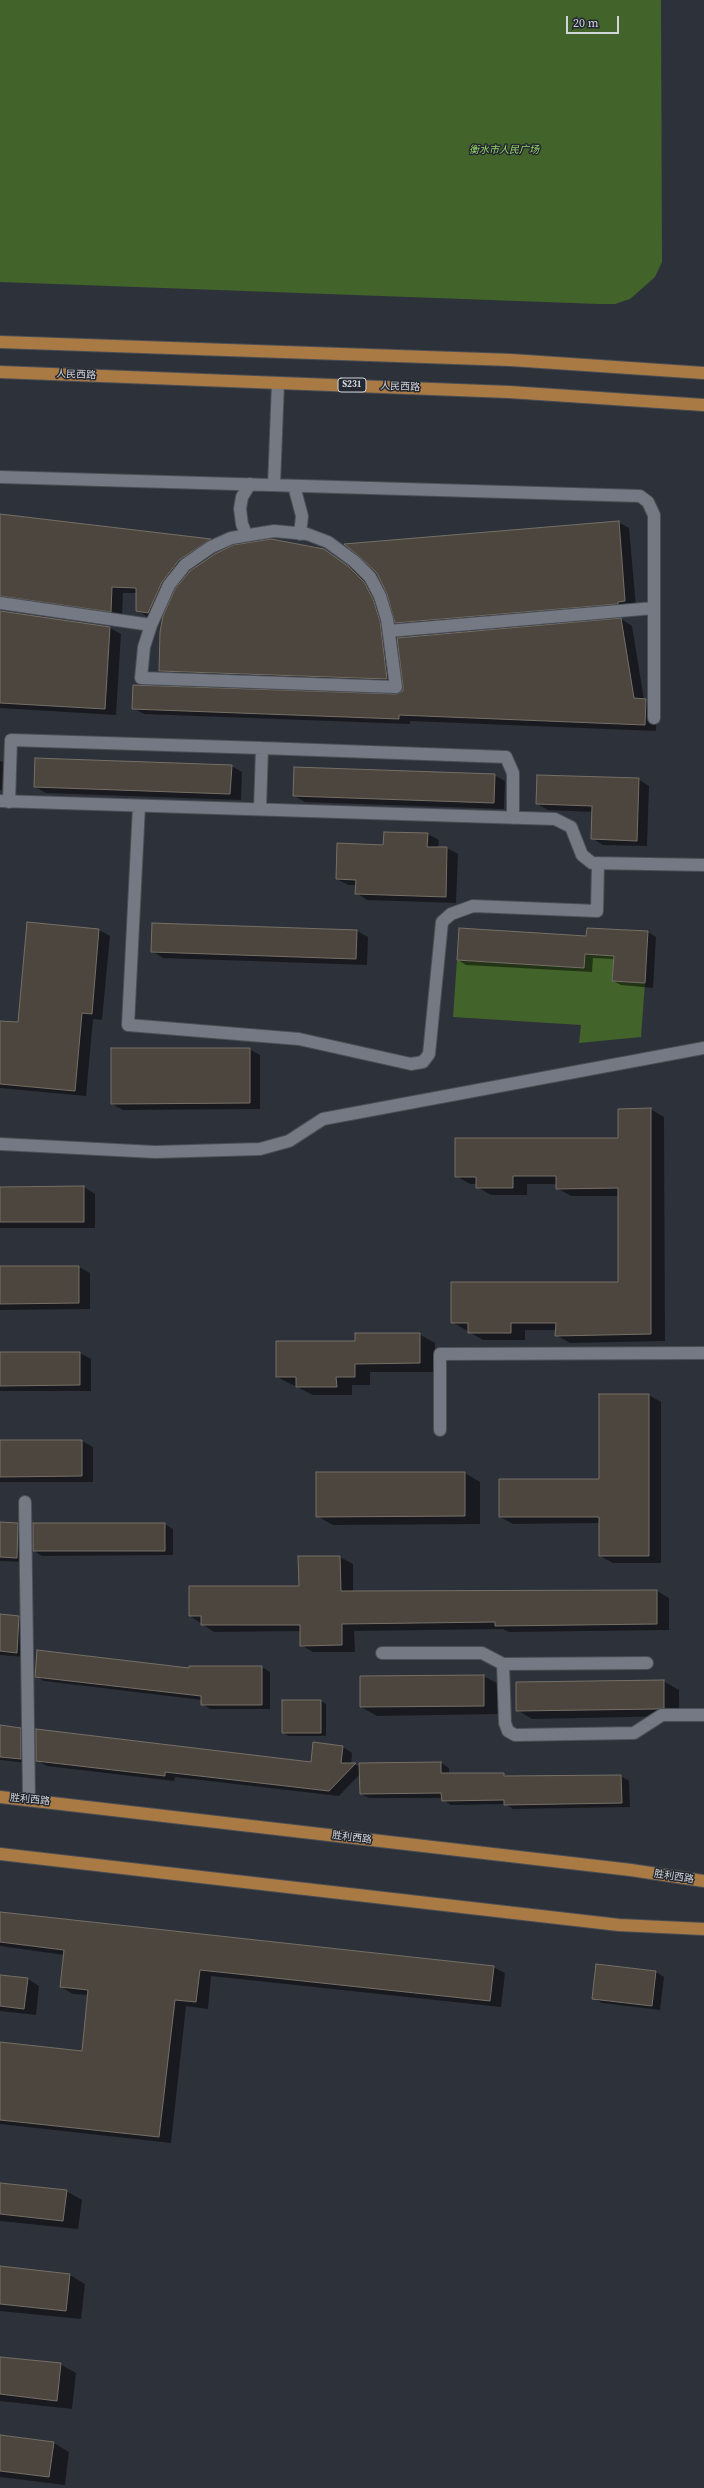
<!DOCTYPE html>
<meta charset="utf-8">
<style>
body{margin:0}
#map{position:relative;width:704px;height:2488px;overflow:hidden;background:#2d323a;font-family:"Source Serif 4",serif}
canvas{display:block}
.scale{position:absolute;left:566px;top:16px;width:53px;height:18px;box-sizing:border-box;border:2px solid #d1d4d9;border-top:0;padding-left:5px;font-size:12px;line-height:14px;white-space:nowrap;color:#d1d4d9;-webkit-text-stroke:3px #242830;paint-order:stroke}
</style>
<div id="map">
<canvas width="704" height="2488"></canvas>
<div class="scale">20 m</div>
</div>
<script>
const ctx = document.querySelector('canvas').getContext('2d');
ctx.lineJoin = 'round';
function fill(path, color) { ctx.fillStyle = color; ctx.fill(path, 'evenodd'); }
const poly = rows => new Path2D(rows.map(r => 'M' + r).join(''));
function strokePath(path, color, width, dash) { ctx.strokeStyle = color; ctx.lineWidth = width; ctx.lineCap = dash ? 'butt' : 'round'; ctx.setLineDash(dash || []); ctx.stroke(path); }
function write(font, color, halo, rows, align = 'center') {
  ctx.font = font + ' "Source Serif 4","Noto Sans SC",serif'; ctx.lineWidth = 3; ctx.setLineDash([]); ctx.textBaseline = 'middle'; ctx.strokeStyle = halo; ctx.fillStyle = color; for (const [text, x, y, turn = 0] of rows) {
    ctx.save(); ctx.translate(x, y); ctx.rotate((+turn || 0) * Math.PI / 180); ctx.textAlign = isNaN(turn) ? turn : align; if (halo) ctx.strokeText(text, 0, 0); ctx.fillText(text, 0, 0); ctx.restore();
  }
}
fill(poly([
 [0,0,661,0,662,262,655,277,630,299,615,304,599,304,0,282],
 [585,954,614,956,612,981,645,983,641,1037,579,1043,581,1025,453,1017,457,960,584,968]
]), '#42632a');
fill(poly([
 [0,515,211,540,221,545,190,566,173,588,159,619,148,617,137,610,137,593,123,593,122,617,74,610,63,604,0,591],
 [618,522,629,528,636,607,407,629,396,622],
 [271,540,318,547,360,574,375,589,398,685,170,677,160,671],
 [0,613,110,628,121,634,116,715,0,708],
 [621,619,632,626,644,700,657,706,656,731,410,721,410,724,144,714,133,708,396,695],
 [0,761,3,762,2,790,0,790],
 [231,766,242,772,241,800,46,793,35,787],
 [494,775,505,781,504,809,305,802,294,796],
 [638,779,649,786,647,846,603,845,592,838,593,812,548,810,537,804],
 [428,834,439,840,438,848,447,848,458,854,456,903,367,900,356,893,356,885,348,885,337,879,384,846],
 [28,923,99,930,110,936,102,1020,93,1019,86,1096,0,1088,0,1022,19,1023],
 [357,931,368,937,367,965,163,958,152,951],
 [648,932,656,937,653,988,621,985,613,981,614,959,593,958,592,972,466,965,458,960,587,937],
 [249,1049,260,1055,260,1109,123,1110,112,1104],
 [650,1109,664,1117,665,1341,570,1343,556,1335,556,1330,525,1330,525,1340,483,1340,452,1322,619,1283,619,1196,571,1196,557,1188,557,1184,527,1184,527,1195,491,1195,477,1187,477,1184,470,1184,456,1176,619,1139],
 [84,1187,95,1194,95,1228,0,1228,0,1188],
 [0,1267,79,1267,90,1273,90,1309,0,1310],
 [419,1334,435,1343,435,1372,370,1372,370,1385,352,1385,352,1395,313,1395,277,1377,356,1342],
 [0,1353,80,1353,91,1359,91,1391,0,1391],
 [649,1395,661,1402,661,1563,613,1563,600,1556,600,1523,513,1524,500,1517,600,1480],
 [0,1441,82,1441,93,1447,93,1482,0,1482],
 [465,1473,480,1482,480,1524,333,1525,317,1516],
 [0,1523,17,1524,26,1529,25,1562,0,1561],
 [165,1524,173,1529,173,1555,42,1556,34,1551],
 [299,1557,340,1557,353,1564,353,1592,657,1591,669,1598,669,1630,509,1632,503,1629,354,1631,355,1652,313,1652,301,1645,301,1631,214,1632,190,1616,300,1587],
 [0,1615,19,1617,27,1621,25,1657,0,1655],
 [262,1667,270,1672,270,1709,210,1709,202,1704,202,1700,44,1681,36,1676],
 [483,1676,499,1684,499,1714,377,1716,361,1707],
 [663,1681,679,1690,679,1716,532,1719,517,1710],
 [321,1701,326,1704,326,1736,289,1736,283,1733],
 [0,1726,20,1729,29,1733,29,1763,0,1760],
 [343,1747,352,1753,351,1764,360,1766,441,1763,449,1768,449,1774,503,1774,509,1777,621,1776,629,1781,630,1807,513,1809,505,1804,451,1805,443,1800,443,1798,369,1798,361,1794,360,1774,339,1796,175,1777,174,1781,47,1766,37,1760,312,1763],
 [0,1913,493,1967,505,1973,501,2007,211,1976,208,2009,186,2006,171,2143,0,2124,0,2043,83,2052,89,1995,73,1994,61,1987,65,1955,0,1946],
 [656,1972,664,1977,660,2010,602,2003,593,1998],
 [0,1976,28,1979,39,1986,36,2015,0,2011],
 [0,2184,66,2191,82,2200,78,2229,0,2221],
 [0,2267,70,2275,85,2284,81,2319,0,2311],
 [0,2358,60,2364,76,2373,72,2409,0,2401],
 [0,2436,54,2443,69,2452,65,2485,0,2477]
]), '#0007');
const building = poly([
 [0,514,211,539,179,560,162,582,148,613,136,611,136,588,112,587,111,612,0,596,0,514],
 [619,521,625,601,618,602,618,604,395,623,387,594,377,573,359,556,344,544,619,521],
 [271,539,324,549,349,567,364,582,373,599,380,621,387,679,159,671,160,632,163,616,175,589,190,571,215,554,233,545,271,539],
 [0,611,110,627,105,709,0,703,0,611],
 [621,618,634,698,646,699,645,725,399,715,399,719,132,709,133,685,396,694,403,691,403,686,397,638,621,618],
 [35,758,232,765,230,794,34,787,35,758],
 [294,767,495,774,494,803,293,796,294,767],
 [537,775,639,778,637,841,591,839,592,806,536,804,537,775],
 [384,832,428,833,427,847,447,847,446,897,355,894,356,880,336,879,337,843,383,845,384,832],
 [27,922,99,929,92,1014,82,1013,75,1091,0,1084,0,1021,18,1022,27,922],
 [152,923,357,930,356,959,151,952,152,923],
 [459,928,586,936,587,928,648,931,645,983,612,981,614,956,585,954,584,968,457,960,459,928],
 [111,1048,250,1048,250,1103,111,1104,111,1048],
 [651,1108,651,1334,555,1336,556,1323,511,1323,511,1333,468,1333,468,1323,451,1323,451,1282,618,1282,618,1188,556,1189,556,1176,513,1176,513,1188,476,1188,476,1177,455,1177,455,1138,618,1138,618,1109,651,1108],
 [84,1186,84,1222,0,1222,0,1187,84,1186],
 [0,1266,79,1266,79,1303,0,1304,0,1266],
 [355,1333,420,1333,420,1363,355,1364,355,1377,336,1377,337,1387,296,1387,296,1377,276,1377,276,1341,355,1341,355,1333],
 [0,1352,80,1352,80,1385,0,1386,0,1352],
 [599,1394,649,1394,649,1556,599,1556,599,1517,499,1517,499,1479,599,1479,599,1394],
 [0,1440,82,1440,82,1476,0,1477,0,1440],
 [316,1472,465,1472,465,1516,316,1517,316,1472],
 [0,1522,18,1523,17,1558,0,1557,0,1522],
 [33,1523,165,1523,165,1551,33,1551,33,1523],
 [298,1556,340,1556,341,1591,657,1590,657,1624,495,1626,495,1622,342,1624,342,1645,300,1646,300,1625,201,1625,201,1616,189,1616,189,1586,299,1586,298,1556],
 [0,1614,19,1616,17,1653,0,1651,0,1614],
 [37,1650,189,1668,189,1666,262,1666,262,1705,201,1705,201,1696,35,1677,37,1650],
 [484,1675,484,1706,360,1707,360,1676,484,1675],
 [664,1680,664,1708,657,1709,516,1711,516,1682,664,1680],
 [282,1700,321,1700,321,1733,282,1733,282,1700],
 [0,1725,21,1728,21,1759,0,1757,0,1725],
 [36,1729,311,1762,313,1742,343,1746,341,1763,356,1763,329,1791,165,1772,165,1776,36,1761,36,1729],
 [441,1762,441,1773,504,1773,504,1776,621,1775,622,1803,504,1805,504,1800,442,1801,441,1793,360,1794,359,1763,441,1762],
 [0,1912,494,1966,490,2001,200,1970,196,2002,175,2000,159,2137,0,2120,0,2042,82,2051,88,1990,60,1987,64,1950,0,1942,0,1912],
 [596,1964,656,1971,652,2006,592,1999,596,1964],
 [0,1975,28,1978,24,2009,0,2006,0,1975],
 [0,2183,67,2190,63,2221,0,2214,0,2183],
 [0,2266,70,2274,66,2311,0,2304,0,2266],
 [0,2357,61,2363,57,2401,0,2394,0,2357],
 [0,2435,54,2442,49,2477,0,2471,0,2435]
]);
fill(building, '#4c463e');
strokePath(building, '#756f66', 1);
const minor = poly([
 [0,477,640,496,648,502,654,515,654,718],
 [274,485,278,383],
 [294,486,302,516,300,534],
 [274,531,307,534,328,542,354,561,370,577,380,596,387,619,396,687,141,678,144,647,151,625,169,585,185,565,211,547,231,538,274,531],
 [246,534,242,524,240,509,242,497,250,484],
 [0,603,151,625],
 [389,631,654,608],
 [0,801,555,819,571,827,582,855,592,863,704,865],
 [9,802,11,740,262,748,506,757,513,773,513,818],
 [139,806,128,1025,299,1039,411,1064,423,1062,429,1054,442,922,451,914,473,906,597,911,598,863],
 [260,809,262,748],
 [0,1144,155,1152,260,1149,289,1141,323,1119,704,1048],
 [440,1430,440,1354,704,1353],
 [25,1502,29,1800],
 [382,1653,482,1653,503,1664,647,1663],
 [503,1664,505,1723,508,1731,515,1735,634,1733,662,1715,704,1715]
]);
const major = poly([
 [0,342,511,360,704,373],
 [0,372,509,392,704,405],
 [0,1797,631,1870,704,1881],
 [0,1854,619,1925,704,1929]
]);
strokePath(minor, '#4a4e55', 14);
strokePath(major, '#4a4e55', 14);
strokePath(minor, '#747983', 12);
strokePath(major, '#aa7a45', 12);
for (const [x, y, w] of [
 [352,385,28]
]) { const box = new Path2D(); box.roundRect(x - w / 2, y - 7, w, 14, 3); ctx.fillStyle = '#242830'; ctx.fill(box); strokePath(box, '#d1d4d9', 1); }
write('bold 9px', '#d1d4d9', null, [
 ["S231",352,385]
]);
write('italic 10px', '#96d666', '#242830', [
 ["衡水市人民广场",504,150]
]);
write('10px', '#d1d4d9', '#242830', [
 ["人民西路",76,375,2],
 ["人民西路",400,387,2],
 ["胜利西路",30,1800,6],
 ["胜利西路",352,1838,7],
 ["胜利西路",674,1877,9]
]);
</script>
